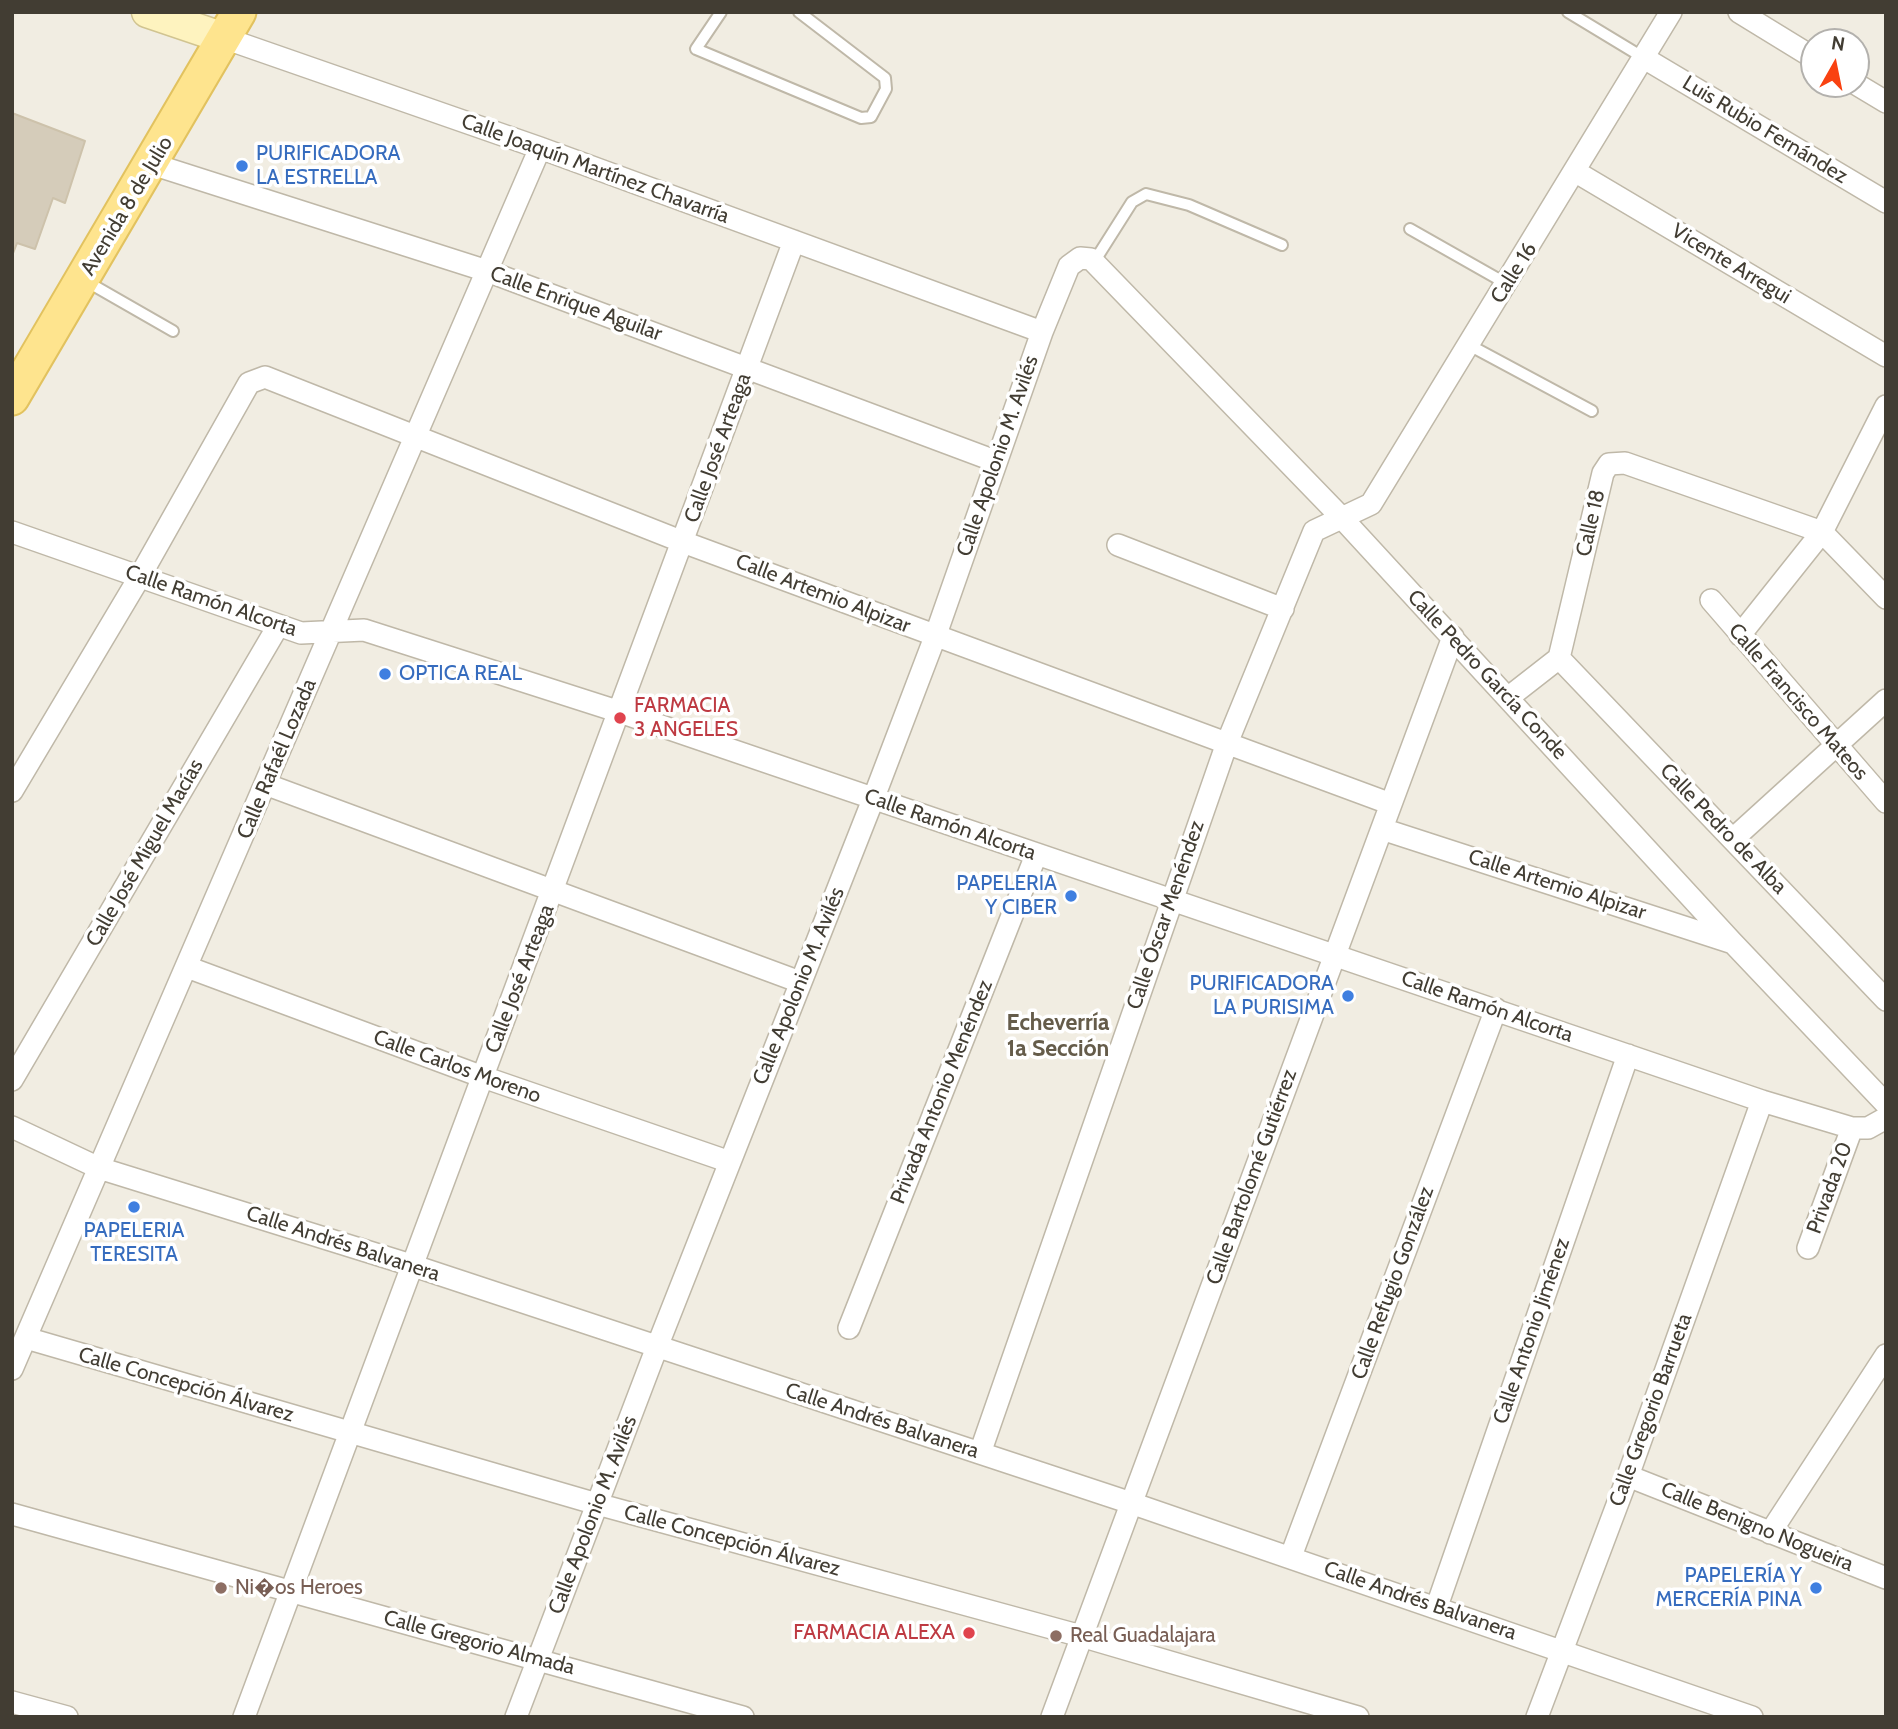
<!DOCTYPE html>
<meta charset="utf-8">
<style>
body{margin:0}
#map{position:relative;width:1898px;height:1729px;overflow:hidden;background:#f1ede2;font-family:Cabin,sans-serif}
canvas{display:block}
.frame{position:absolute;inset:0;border:14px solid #423d33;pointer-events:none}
.north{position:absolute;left:1800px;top:28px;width:70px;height:70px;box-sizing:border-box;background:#fff;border:2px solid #b3b1ad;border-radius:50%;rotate:9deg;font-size:19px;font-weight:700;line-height:28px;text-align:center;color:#423d33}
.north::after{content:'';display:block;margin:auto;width:24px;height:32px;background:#f94211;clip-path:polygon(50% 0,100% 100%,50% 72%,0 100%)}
</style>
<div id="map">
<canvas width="1898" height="1729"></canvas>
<div class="frame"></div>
<div class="north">N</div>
</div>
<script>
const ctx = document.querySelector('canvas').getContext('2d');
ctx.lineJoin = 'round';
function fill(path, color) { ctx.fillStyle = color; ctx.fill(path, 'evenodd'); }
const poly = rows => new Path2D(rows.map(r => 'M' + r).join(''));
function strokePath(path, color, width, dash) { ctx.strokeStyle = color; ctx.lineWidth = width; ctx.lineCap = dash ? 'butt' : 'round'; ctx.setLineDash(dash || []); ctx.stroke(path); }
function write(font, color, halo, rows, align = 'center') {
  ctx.font = font + ' Cabin,sans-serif'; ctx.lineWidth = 7; ctx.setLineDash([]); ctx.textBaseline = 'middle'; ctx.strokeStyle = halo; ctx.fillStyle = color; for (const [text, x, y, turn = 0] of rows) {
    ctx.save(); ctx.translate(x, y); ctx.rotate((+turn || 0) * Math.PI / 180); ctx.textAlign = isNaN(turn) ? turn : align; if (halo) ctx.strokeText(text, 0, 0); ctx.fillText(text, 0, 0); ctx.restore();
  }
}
const building = poly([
 [12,113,85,141,65,203,53,198,35,249,17,243,12,256,12,113]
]);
fill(building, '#d5ccba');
strokePath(building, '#cdc2ab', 2);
const lane = poly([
 [721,12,696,49,861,118,871,117,886,89,885,78,799,12],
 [1568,12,1644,58],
 [1410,229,1507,284],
 [1094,262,1132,202,1146,194,1189,205,1282,245],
 [84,280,173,331],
 [1469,345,1592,411]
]);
const street = poly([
 [1739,12,1814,58],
 [224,38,540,148,1042,332],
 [1644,58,1886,202],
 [1856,84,1886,102],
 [152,164,487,271,995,461],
 [1576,172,1886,356],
 [12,532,301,633,364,630,620,712,1762,1101,1852,1128,1868,1128,1886,1118],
 [1118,545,1283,609],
 [1711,600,1886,802],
 [1740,635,1822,532,1886,406],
 [1559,658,1886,1000],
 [1509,697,1559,658,1603,473,1609,464,1625,463,1822,532,1886,598],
 [265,784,800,982],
 [12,791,139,578,249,383,265,377,683,542,1391,804],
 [1382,829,1730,942],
 [1733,839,1886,700],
 [187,967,483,1077,730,1162],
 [12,1080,278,626],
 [12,1127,99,1168,411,1265,1131,1503,1752,1717],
 [1808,1248,1852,1128],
 [849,1328,1036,855],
 [26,1338,597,1504,1081,1636,1358,1717],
 [12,1369,540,148],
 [980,1453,1227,743,1314,531,1371,504,1671,12],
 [1628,1476,1886,1578],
 [12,1514,743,1717],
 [1770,1533,1886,1355],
 [1291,1556,1496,1009],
 [1437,1606,1628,1055],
 [12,1702,67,1717],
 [244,1717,794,241],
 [516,1717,657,1347,874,797,935,637,1042,332,1069,266,1080,258,1091,259,1341,517,1732,942,1886,1104],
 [1052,1717,1453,637],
 [1537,1717,1628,1476,1762,1101]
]);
const secondary = poly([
 [147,12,224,38]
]);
const primary = poly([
 [12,398,239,12]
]);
strokePath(lane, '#bfb8a8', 14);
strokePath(street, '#bfb8a8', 24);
strokePath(secondary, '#d1c491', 33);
strokePath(primary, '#e2c25f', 37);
strokePath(lane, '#fff', 10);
strokePath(street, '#fff', 21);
strokePath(secondary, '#fef3bf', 30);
strokePath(primary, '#fee48e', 33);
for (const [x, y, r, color] of [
 [242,166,7,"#3f7fe0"],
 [385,674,7,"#3f7fe0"],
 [620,718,7,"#e0444e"],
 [1071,896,7,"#3f7fe0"],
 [1348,996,7,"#3f7fe0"],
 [134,1207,7,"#3f7fe0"],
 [221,1588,7,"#8d6e63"],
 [1816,1588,7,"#3f7fe0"],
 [969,1633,7,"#e0444e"],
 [1056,1636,7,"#8d6e63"]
]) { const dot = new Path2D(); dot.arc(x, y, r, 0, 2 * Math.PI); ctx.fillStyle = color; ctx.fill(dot); strokePath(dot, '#fff', 2.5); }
write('21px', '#423d33', '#fff', [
 ["Luis Rubio Fernández",1765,130,31],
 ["Calle Joaquín Martínez Chavarría",595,169,20],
 ["Avenida 8 de Julio",127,206,-59],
 ["Vicente Arregui",1731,264,31],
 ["Calle 16",1514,273,-58],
 ["Calle Enrique Aguilar",576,304,20],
 ["Calle José Arteaga",718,448,-70],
 ["Calle Apolonio M. Avilés",998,456,-71],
 ["Calle 18",1591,523,-77],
 ["Calle Artemio Alpizar",823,594,21],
 ["Calle Ramón Alcorta",211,601,19],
 ["Calle Pedro García Conde",1487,675,47],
 ["Calle Francisco Mateos",1798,702,49],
 ["Calle Rafaél Lozada",277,759,-67],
 ["Calle Ramón Alcorta",950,825,19],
 ["Calle Pedro de Alba",1723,829,46],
 ["Calle José Miguel Macías",145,853,-60],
 ["Calle Artemio Alpizar",1557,885,18],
 ["Calle Óscar Menéndez",1166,915,-71],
 ["Calle José Arteaga",520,979,-69],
 ["Calle Apolonio M. Avilés",799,986,-68],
 ["Calle Ramón Alcorta",1487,1007,19],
 ["Calle Carlos Moreno",457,1067,20],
 ["Privada Antonio Menéndez",942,1092,-68],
 ["Calle Bartolomé Gutiérrez",1252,1177,-70],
 ["Privada 20",1830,1188,-70],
 ["Calle Andrés Balvanera",343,1244,18],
 ["Calle Refugio González",1393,1283,-70],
 ["Calle Antonio Jiménez",1532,1331,-71],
 ["Calle Concepción Álvarez",186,1385,16],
 ["Calle Gregorio Barrueta",1651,1410,-70],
 ["Calle Andrés Balvanera",882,1421,18],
 ["Calle Apolonio M. Avilés",593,1515,-69],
 ["Calle Benigno Nogueira",1757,1527,22],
 ["Calle Concepción Álvarez",732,1541,15],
 ["Calle Andrés Balvanera",1420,1601,19],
 ["Calle Gregorio Almada",479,1643,15]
]);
write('21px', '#366cbe', '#fff', [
 ["PURIFICADORA",256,154,"left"],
 ["LA ESTRELLA",256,178,"left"],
 ["OPTICA REAL",399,674,"left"],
 ["PAPELERIA",1057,884],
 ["Y CIBER",1057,908],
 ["PURIFICADORA",1334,984],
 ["LA PURISIMA",1334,1008],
 ["PAPELERIA",134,1231,"center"],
 ["TERESITA",134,1255,"center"],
 ["PAPELERÍA Y",1802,1576],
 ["MERCERÍA PINA",1802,1600]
], 'right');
write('21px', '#be3a42', '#fff', [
 ["FARMACIA",634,706],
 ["3 ANGELES",634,730],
 ["FARMACIA ALEXA",955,1633,"right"]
], 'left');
write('21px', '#785e54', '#fff', [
 ["Ni�os Heroes",235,1588],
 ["Real Guadalajara",1070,1636]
], 'left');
write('bold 23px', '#655c4a', '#fff', [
 ["Echeverría",1058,1023],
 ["1a Sección",1058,1049]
]);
</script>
